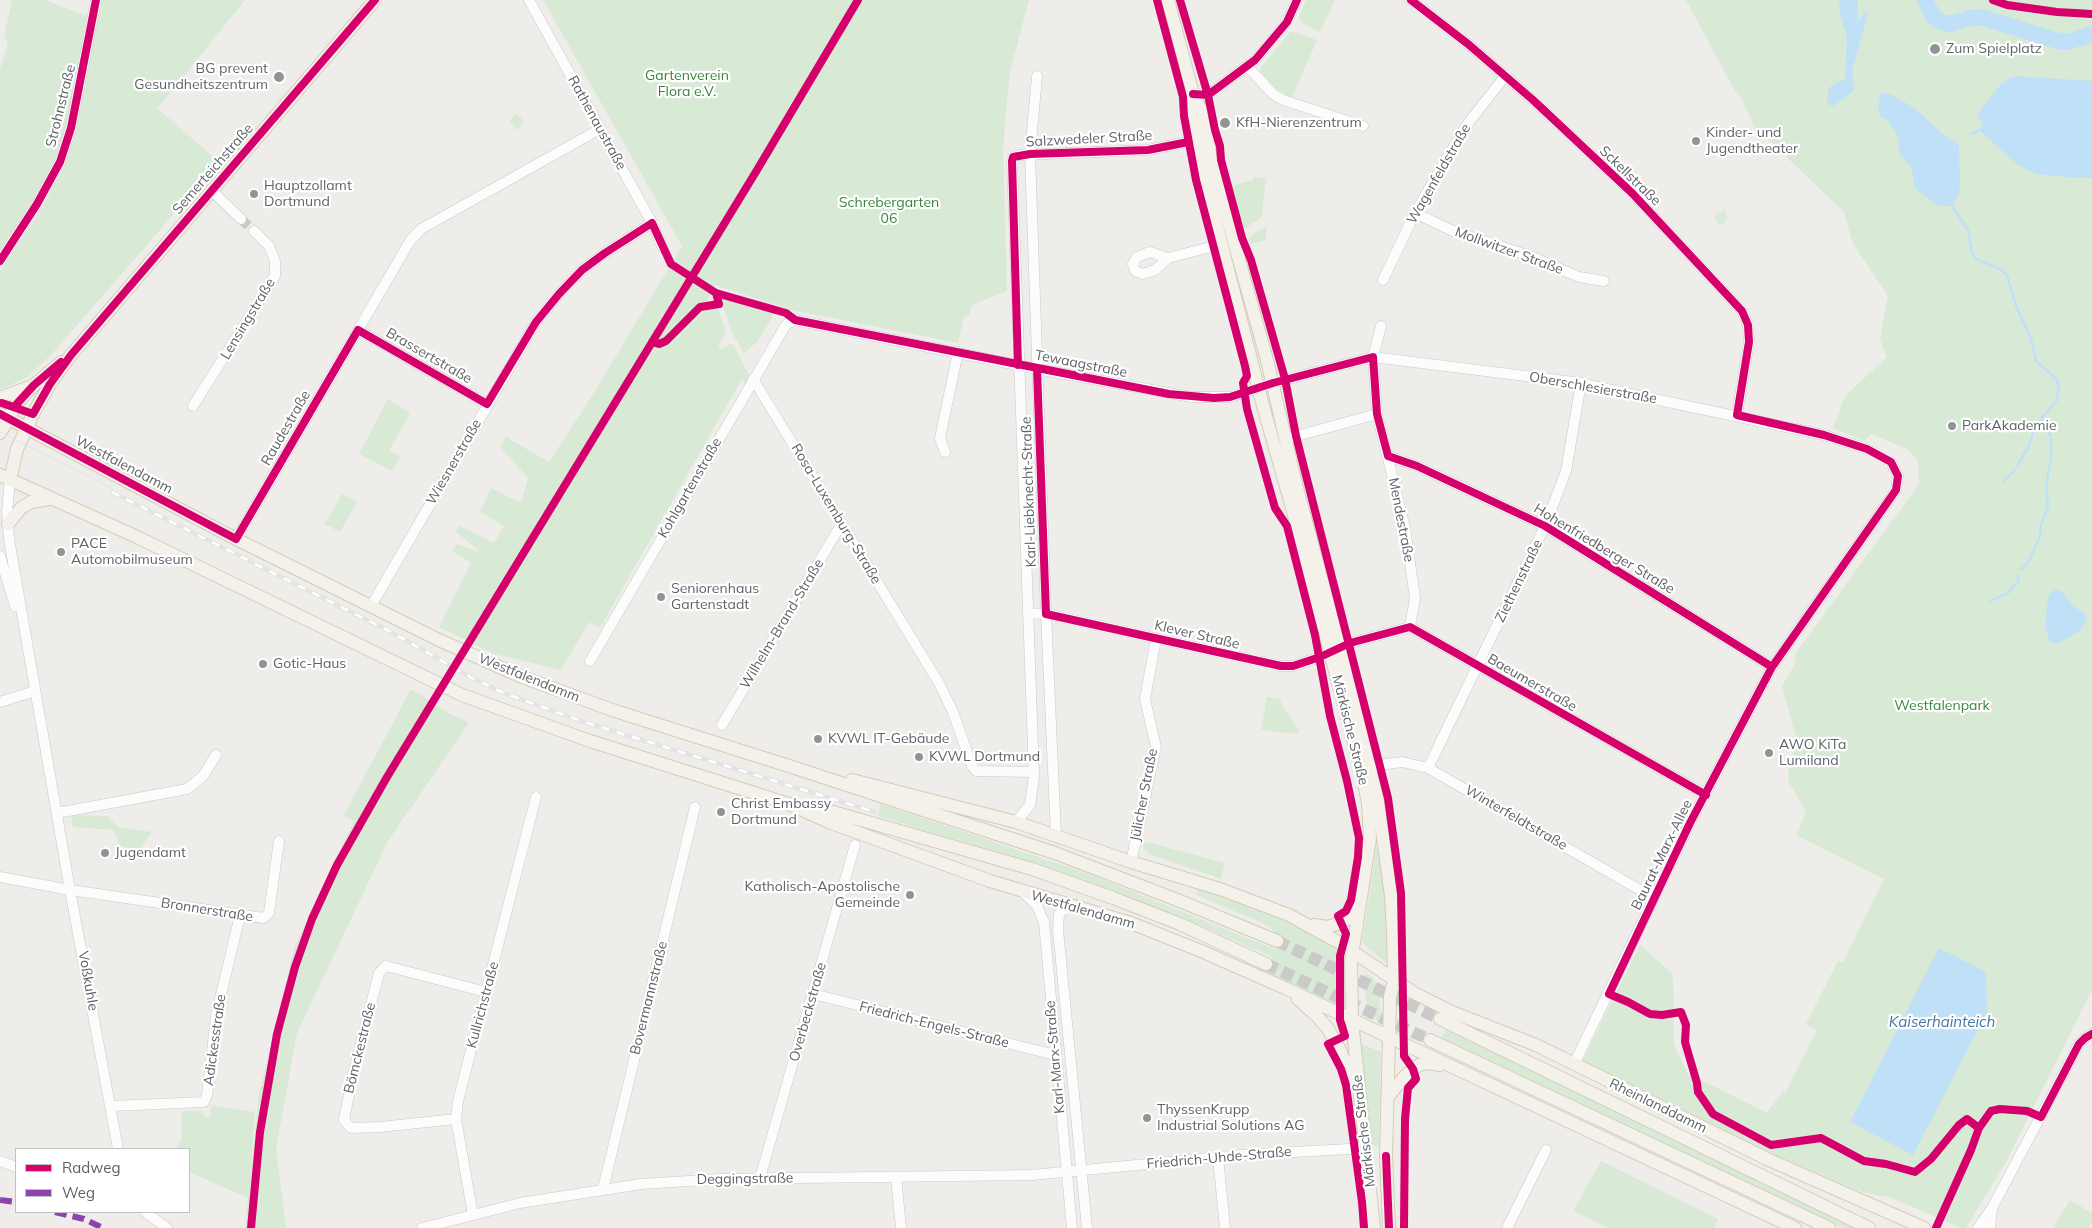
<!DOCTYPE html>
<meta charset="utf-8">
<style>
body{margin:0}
#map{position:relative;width:2092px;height:1228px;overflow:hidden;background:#eeedea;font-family:Mulish,sans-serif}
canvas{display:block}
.legend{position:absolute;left:15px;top:1148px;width:175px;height:65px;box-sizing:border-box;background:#fff;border:1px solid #bfc1c2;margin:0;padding:6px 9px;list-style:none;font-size:15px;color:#5f6367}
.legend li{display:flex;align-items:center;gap:10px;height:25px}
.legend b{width:25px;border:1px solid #bfc1c2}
</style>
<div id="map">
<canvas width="2092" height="1228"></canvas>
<ul class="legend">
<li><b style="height:6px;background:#d6006c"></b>Radweg</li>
<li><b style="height:6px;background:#8e44ad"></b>Weg</li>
</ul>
</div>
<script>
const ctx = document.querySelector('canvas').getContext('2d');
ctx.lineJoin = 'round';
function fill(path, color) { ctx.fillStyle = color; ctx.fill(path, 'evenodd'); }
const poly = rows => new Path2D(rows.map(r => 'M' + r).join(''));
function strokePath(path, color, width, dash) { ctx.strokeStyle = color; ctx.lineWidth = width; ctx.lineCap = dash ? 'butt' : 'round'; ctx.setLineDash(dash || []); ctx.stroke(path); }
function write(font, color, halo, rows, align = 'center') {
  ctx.font = font + ' Mulish,sans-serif'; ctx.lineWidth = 4.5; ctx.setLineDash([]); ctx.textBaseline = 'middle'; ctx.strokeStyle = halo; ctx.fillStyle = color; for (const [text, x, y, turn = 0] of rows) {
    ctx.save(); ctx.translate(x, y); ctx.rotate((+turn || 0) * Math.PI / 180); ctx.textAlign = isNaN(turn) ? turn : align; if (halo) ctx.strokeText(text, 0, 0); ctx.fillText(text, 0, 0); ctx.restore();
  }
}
fill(poly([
 [12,0,45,0,87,16,68,120,53,163,34,198,0,251,0,69,8,43,4,37],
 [101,0,245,0,158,108,148,100,219,162,51,355,27,377,0,390,0,271,42,209,63,168,76,130],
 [543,0,1029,0,1010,72,1006,110,1003,152,1007,291,972,305,970,316,964,317,958,343,792,310,715,285,704,307,718,308,726,332,718,347,722,349,730,344,733,345,750,376,745,384,742,379,600,628,589,622,561,670,494,654,439,627,471,563,452,551,457,544,481,553,455,531,460,526,494,543,504,526,480,512,491,488,521,503,528,478,500,447,506,437,549,462,595,391,682,246],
 [1306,0,1335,0,1320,32,1305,25,1300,19,1299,16],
 [1686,0,2092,0,2092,990,2006,1162,1966,1228,1961,1228,1892,1198,1862,1192,1771,1153,1582,1062,1640,945,1673,974,1674,1044,1687,1073,1767,1113,1783,1091,1785,1093,1817,1030,1806,1024,1838,961,1843,962,1884,879,1796,835,1806,811,1788,781,1789,762,1798,744,1782,686,1795,664,1796,653,1919,484,1918,461,1907,449,1871,434,1864,441,1833,428,1845,396,1887,357,1880,339,1888,296,1852,242,1844,212,1754,126,1742,99,1735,91],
 [1291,31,1317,40,1292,98,1275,88,1261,72,1261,67],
 [516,113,525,122,517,130,509,122],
 [1253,177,1266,178,1262,217,1244,229,1231,186,1254,180],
 [1725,210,1728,219,1725,219,1726,222,1718,225,1715,216,1718,213],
 [1266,226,1266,240,1251,244,1248,238],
 [720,296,775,313,757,342,744,353,732,333],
 [388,399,410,413,389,451,400,456,392,471,359,454],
 [342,494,357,502,340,532,325,524],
 [411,689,450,714,469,723,388,841,297,1033,276,1149,286,1228,245,1228,248,1198,189,1172,189,1149,175,1149,181,1140,182,1111,203,1111,204,1117,210,1118,211,1105,255,1112,250,1179,259,1094,295,946,354,821,344,815],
 [1267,697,1282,699,1281,704,1298,729,1298,734,1261,730],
 [881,804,1089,874,1277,950,1277,938,1272,929,1265,924,1196,895,1198,887,1304,927,1344,952,1347,1013,1257,970,1273,958,1261,952,1183,918,1097,885,1025,860,877,816],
 [71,815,107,816,118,827,152,832,139,850,120,846,114,830,73,827],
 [1143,841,1225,863,1221,879,1149,854,1143,848],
 [1381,848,1388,921,1389,964,1385,962,1362,943,1376,849],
 [1367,974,1373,977,1379,991,1381,1015,1381,1020,1378,1022,1371,1015,1367,1003,1364,983,1364,976],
 [1446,1028,1856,1228,1843,1228,1442,1038],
 [1359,1043,1381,1052,1379,1148,1370,1142],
 [1601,1161,1718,1219,1714,1228,1609,1228,1573,1211],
 [2070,1200,2092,1213,2092,1222,2089,1228,2053,1228]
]), '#d8e9d6');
fill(poly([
 [1839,0,1858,0,1857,19,1860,19,1866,11,1868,13,1852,71,1854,90,1834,106,1829,105,1827,101,1829,88,1837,82,1845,80,1847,37,1841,18],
 [2013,76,2092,81,2092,178,2075,178,2036,174,2017,164,1979,130,1983,124,1977,115,2001,84],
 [1888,93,1913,107,1942,133,1957,143,1959,147,1960,184,1959,193,1952,206,1938,206,1915,188,1911,166,1900,155,1898,143,1899,138,1887,119,1881,118,1878,109,1880,94],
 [2056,589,2062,592,2074,607,2084,613,2087,620,2079,631,2058,644,2050,641,2045,628,2048,599,2050,593],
 [1939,948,1986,972,1987,1012,1913,1155,1850,1122]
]), '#c0e0f7');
strokePath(poly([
 [1972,134,1979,130],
 [1952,206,1968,230,1972,253,1976,259,2002,270,2007,275,2016,306,2031,339,2036,361,2057,380,2059,386,2057,400,2035,427,2028,448,2017,466],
 [2042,420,2048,425,2050,436],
 [2004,481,2014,470],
 [2021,570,2029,561,2040,536,2041,524,2048,508,2046,486,2051,459,2051,440],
 [1990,601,2008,593,2018,582,2018,576]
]), '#c0e0f7', 2.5);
strokePath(poly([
 [1925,0,1933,16,1941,22,1950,24,1970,18,1981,17,2058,41,2067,42,2092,34]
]), '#c0e0f7', 16);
strokePath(poly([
 [241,219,254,231]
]), '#cacac9', 10, [10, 5]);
strokePath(poly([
 [1277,941,1440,1019],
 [1266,964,1430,1040]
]), '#cacac9', 12, [12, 6]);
const minor = poly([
 [529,0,652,223,663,248],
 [1411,0,1468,44,1533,100,1632,193,1742,311,1748,325,1749,342,1737,415],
 [1247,66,1273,94,1283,100,1363,126],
 [1037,76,1030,154,1046,614,1056,835],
 [1193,94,1208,95,1255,60,1287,22,1297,0],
 [211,190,241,219],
 [1415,213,1453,231,1533,257,1579,277,1604,281],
 [1168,258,1150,252,1137,257,1133,264,1135,271,1143,274,1155,270,1168,258,1222,244],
 [0,261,37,204,60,162,71,128,96,0],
 [1383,280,1415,213,1451,151,1469,122,1506,75],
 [1381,326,1373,357,1377,414,1405,528,1415,598,1410,627],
 [358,330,487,404],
 [753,379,939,683,953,712,972,766,976,771,1034,772],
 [193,406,275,276,275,261,272,253,269,246,254,231],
 [1286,439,1377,414],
 [945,452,940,438,958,352],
 [1388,456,1417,466,1545,526,1772,667],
 [10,480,7,512,9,539,70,890,118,1149],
 [236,539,410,241,421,229,600,129],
 [0,556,15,606],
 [371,606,536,322,559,294,582,270,605,253,652,223],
 [1028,613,1046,614,1281,666,1293,666,1320,657,1350,643,1410,627,1706,795],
 [590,661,784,328,787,324,795,320,1037,369,1191,397,1230,397,1273,383,1373,357,1574,382,1824,435,1867,449,1891,462,1898,476,1896,490,1772,667,1690,823,1574,1064],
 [0,702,35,691],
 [722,725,842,523],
 [1370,766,1402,762,1428,768,1654,898],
 [1428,768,1545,526,1566,471,1581,383],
 [57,813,187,789,203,776,216,755],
 [1016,822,1030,805,1034,776,1012,161,1013,157,1019,155,1148,150,1197,140],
 [1131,862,1156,747,1145,699,1156,639],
 [0,877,70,890,264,918,269,913,279,841],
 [1023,892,1037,906,1044,922,1072,1228],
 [1073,906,1063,910,1059,914,1058,930,1087,1228],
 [813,994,1055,1055],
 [111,1106,204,1102,207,1095,216,1016,240,915],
 [456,1119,380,1127,351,1128,344,1120,353,1074,379,973,386,966,486,992],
 [1218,1157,1225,1228],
 [0,1161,16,1167],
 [896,1177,901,1228],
 [760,1178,855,845],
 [603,1189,695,807],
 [145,1212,167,1228],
 [473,1215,456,1119,458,1101,536,797],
 [422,1228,520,1203,641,1184,721,1179,1032,1175,1241,1155,1366,1148],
 [1507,1228,1546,1150],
 [1978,1228,1992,1208,2079,1044,2085,1038,2092,1034],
 [1990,1228,1992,1209]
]);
const major = poly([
 [1168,0,1193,94,1202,111,1212,163,1267,360,1296,484,1345,667,1378,802,1391,896,1393,931,1394,981,1390,997,1386,1156,1389,1228],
 [1193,94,1191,114,1203,172,1263,406,1291,504,1363,777,1368,803,1370,838,1351,962,1352,1021,1374,1228],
 [0,398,29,387],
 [0,414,236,539,439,640,522,677,615,711,789,766,1055,853,1175,899,1277,941],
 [0,433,17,403,34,385,61,362],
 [0,475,137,537,462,695,590,741,789,804,829,822,990,881,1131,923,1201,951,1285,988,1795,1228],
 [10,480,17,449,33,414,50,384,71,355,375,0],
 [8,524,21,508,31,502,50,499],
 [852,780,1016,822,1131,862,1220,889,1289,915,1340,943,1414,993,1452,1012,1536,1045,1767,1159,1924,1228],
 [806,806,833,812,1032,869,1113,898,1180,924,1266,964],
 [1314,925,1327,927,1341,923,1347,919,1360,904],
 [1298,999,1317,1016,1328,1029,1340,1050,1354,1083],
 [1440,1019,1869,1228],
 [1430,1040,1829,1228],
 [1387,1098,1405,1076,1419,1065,1427,1063,1440,1065]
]);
strokePath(minor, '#c9c9c9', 11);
strokePath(major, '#d5ccb8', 14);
strokePath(minor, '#fcfcfc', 10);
strokePath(major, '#f3f1ea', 12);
strokePath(poly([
 [0,432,113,489]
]), '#e3e4e3', 1);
const rail = poly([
 [112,492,389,631,474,679,504,693,581,721,875,812]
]);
strokePath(rail, '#e3e4e3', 4.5);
strokePath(rail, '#fff', 2.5, [8]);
strokePath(poly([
 [0,1200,16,1202],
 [55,1212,84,1219,103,1228]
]), '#8e44ad', 6, [12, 6]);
strokePath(poly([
 [1157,0,1183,97,1184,116,1196,180,1245,366,1247,376,1243,383,1247,409,1275,508,1287,526,1315,635,1330,716,1347,781,1359,838,1358,857,1351,900,1346,911,1338,916,1346,934,1340,956,1340,1020,1345,1036,1328,1044,1341,1069,1346,1085,1362,1202,1364,1228],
 [1180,0,1208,95,1215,130,1220,146,1221,160,1242,238,1251,260,1285,379,1296,436,1388,798,1401,893,1404,1056,1413,1069,1416,1079,1408,1088,1405,1119,1404,1228],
 [1411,0,1468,44,1533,100,1632,193,1742,311,1748,325,1749,342,1737,415,1824,435,1867,449,1891,462,1898,476,1896,490,1772,667,1690,823,1609,994,1628,1002,1650,1014,1662,1015,1681,1012,1686,1025,1685,1042,1697,1083,1698,1092,1713,1114,1771,1145,1821,1138,1864,1161,1886,1164,1915,1172,1931,1159,1959,1125,1967,1119,1979,1128],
 [1993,0,2007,5,2057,12,2092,14],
 [1193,94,1208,95,1255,60,1287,22,1297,0],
 [0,261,37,204,60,162,71,128,96,0],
 [652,342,659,344,666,341,700,307,719,304,716,293],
 [1018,365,1012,161,1013,157,1030,154,1148,150,1188,142],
 [1037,369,1046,614,1281,666,1293,666,1320,657,1350,643,1410,627,1706,795],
 [2,403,33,414,50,384,71,355,375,0],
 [14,407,34,385,61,362],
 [0,414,236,539,358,330,487,404,536,322,559,294,582,270,605,253,652,223,671,264,716,293,786,313,795,320,1169,394,1214,398,1230,397,1273,383,1373,357,1377,414,1388,456,1417,466,1545,526,1772,667],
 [1386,1156,1389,1228],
 [251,1228,260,1132,277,1034,295,967,312,919,337,865,387,777,757,170,858,0],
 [1936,1228,1971,1150,1979,1128,1991,1111,2000,1109,2027,1111,2041,1117,2079,1044,2085,1038,2092,1034]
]), '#d6006c', 8);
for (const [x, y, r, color] of [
 [1935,49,6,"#919395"],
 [279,77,6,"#919395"],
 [1225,123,6,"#919395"],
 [1696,141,5,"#919395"],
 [254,194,5,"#919395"],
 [1952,426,5,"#919395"],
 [61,552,5,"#919395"],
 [661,597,5,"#919395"],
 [263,664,5,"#919395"],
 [818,739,5,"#919395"],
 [1769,753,5,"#919395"],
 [919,757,5,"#919395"],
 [721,812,5,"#919395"],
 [105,853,5,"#919395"],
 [910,895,5,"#919395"],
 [1147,1118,5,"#919395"]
]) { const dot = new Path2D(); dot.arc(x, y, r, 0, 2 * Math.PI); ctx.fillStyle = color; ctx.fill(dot); strokePath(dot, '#fff', 2); }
write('14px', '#5f6367', '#fff', [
 ["Zum Spielplatz",1946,49],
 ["BG prevent",268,69,"right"],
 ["Gesundheitszentrum",268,85,"right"],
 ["KfH-Nierenzentrum",1236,123],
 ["Kinder- und",1706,133],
 ["Jugendtheater",1706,149],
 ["Hauptzollamt",264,186],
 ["Dortmund",264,202],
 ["ParkAkademie",1962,426],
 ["PACE",71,544],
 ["Automobilmuseum",71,560],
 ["Seniorenhaus",671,589],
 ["Gartenstadt",671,605],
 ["Gotic-Haus",273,664],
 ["KVWL IT-Gebäude",828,739],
 ["AWO KiTa",1779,745],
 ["Lumiland",1779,761],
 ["KVWL Dortmund",929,757],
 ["Christ Embassy",731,804],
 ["Dortmund",731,820],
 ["Jugendamt",115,853],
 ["Katholisch-Apostolische",900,887,"right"],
 ["Gemeinde",900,903,"right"],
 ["ThyssenKrupp",1157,1110],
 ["Industrial Solutions AG",1157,1126]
], 'left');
write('14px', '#39843a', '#fff', [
 ["Gartenverein",687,76],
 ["Flora e.V.",687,92],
 ["Schrebergarten",889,203],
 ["06",889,219],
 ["Westfalenpark",1942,706]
]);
write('14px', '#5f6367', '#fff', [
 ["Strohnstraße",61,106,-76],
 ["Rathenaustraße",597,123,61],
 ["Salzwedeler Straße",1089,139,-3],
 ["Semerteichstraße",213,169,-49],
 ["Wagenfeldstraße",1439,174,-60],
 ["Sckellstraße",1630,176,44],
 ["Mollwitzer Straße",1509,251,20],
 ["Lensingstraße",248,319,-59],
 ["Brassertstraße",429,356,30],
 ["Tewaagstraße",1081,364,11],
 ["Oberschlesierstraße",1593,388,10],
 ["Raudestraße",286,428,-60],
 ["Wiesnerstraße",454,462,-60],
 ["Westfalendamm",124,465,28],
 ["Kohlgartenstraße",690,488,-60],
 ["Karl-Liebknecht-Straße",1029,492,-92],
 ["Rosa-Luxemburg-Straße",836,514,59],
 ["Mendestraße",1401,520,79],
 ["Hohenfriedberger Straße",1604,549,31],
 ["Ziethenstraße",1519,581,-64],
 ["Wilhelm-Brand-Straße",782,624,-59],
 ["Klever Straße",1197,635,13],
 ["Westfalendamm",529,678,22],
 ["Baeumerstraße",1532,683,30],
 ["Märkische Straße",1350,730,76],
 ["Jülicher Straße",1144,795,-79],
 ["Winterfeldtstraße",1516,818,30],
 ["Baurat-Marx-Allee",1662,855,-64],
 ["Bronnerstraße",207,910,9],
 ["Westfalendamm",1083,910,16],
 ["Voßkuhle",88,981,80],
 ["Bovermannstraße",649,998,-76],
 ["Kullrichstraße",483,1005,-75],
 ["Overbeckstraße",808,1012,-74],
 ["Friedrich-Engels-Straße",934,1025,14],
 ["Adickesstraße",215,1040,-82],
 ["Bömckestraße",360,1048,-76],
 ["Karl-Marx-Straße",1055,1057,-95],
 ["Rheinlanddamm",1658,1106,26],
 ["Märkische Straße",1364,1131,-97],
 ["Friedrich-Uhde-Straße",1219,1158,-5],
 ["Deggingstraße",745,1179,-1]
]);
write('italic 15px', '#4576a6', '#fff', [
 ["Kaiserhainteich",1942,1022]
]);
</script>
